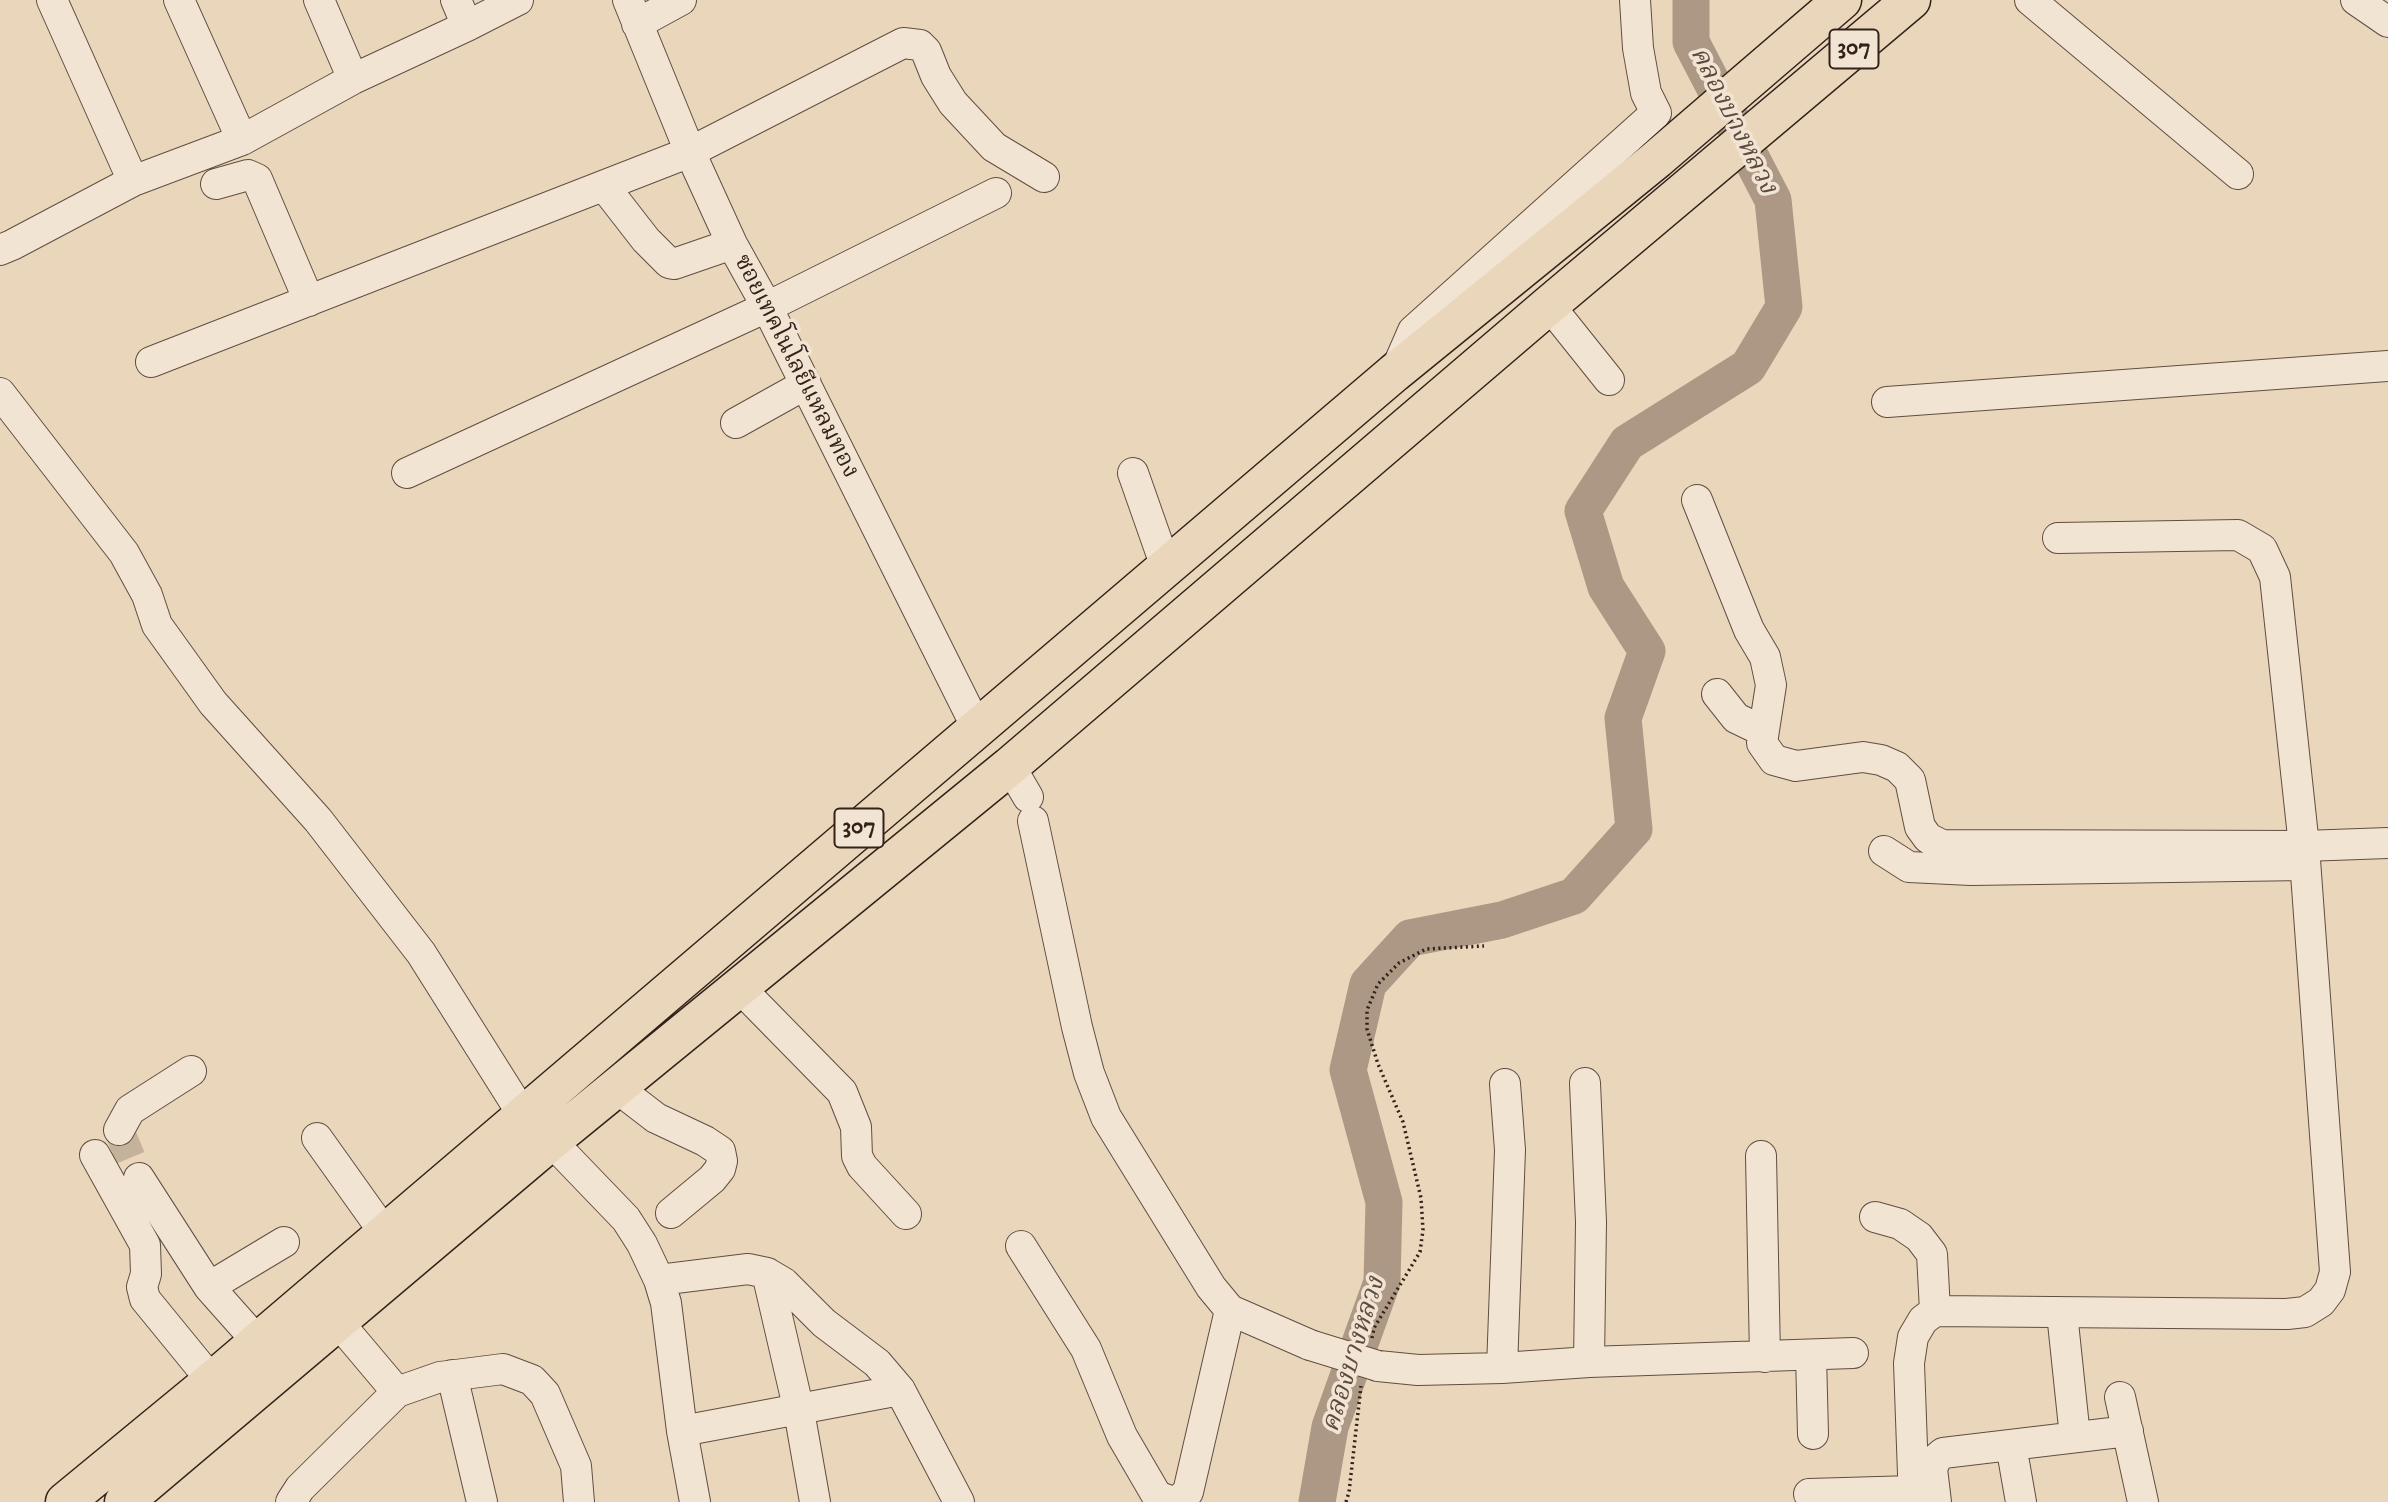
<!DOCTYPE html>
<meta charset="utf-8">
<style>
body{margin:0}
canvas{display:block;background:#ead6bb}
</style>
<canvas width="2388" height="1502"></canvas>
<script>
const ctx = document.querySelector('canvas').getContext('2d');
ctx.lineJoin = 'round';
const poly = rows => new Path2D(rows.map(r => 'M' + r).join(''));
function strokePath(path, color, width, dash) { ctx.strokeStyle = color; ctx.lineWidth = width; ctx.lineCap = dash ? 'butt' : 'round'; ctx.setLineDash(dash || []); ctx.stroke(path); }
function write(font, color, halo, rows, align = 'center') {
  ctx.font = font + ' "IM FELL DW Pica","Noto Serif Thai",serif'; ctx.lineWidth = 7; ctx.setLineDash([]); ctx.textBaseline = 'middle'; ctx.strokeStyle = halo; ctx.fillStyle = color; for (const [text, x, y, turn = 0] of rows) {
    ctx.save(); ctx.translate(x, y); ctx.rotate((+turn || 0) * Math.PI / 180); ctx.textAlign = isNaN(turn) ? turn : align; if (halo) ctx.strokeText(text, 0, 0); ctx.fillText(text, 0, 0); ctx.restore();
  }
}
strokePath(poly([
 [1317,1502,1330,1427,1382,1282,1384,1202,1348,1070,1368,984,1410,938,1502,920,1574,896,1634,829,1623,718,1647,651,1606,587,1583,511,1627,443,1748,367,1784,307,1773,200,1691,42,1691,0]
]), '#ac9884', 37);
strokePath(poly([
 [119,1130,139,1178]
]), '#c5b29b', 30, [30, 15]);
const minor = poly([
 [52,0,133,181],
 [179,0,242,140],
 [319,0,353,79],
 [456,0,467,26],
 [628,0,690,152,732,244,767,307,977,728],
 [2030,0,2238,174],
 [2356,0,2388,22],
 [637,24,681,0],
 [216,184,248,175,257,179,309,301],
 [604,186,646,240,669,263,674,264,732,244],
 [0,250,12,245,133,181,242,140,353,79,467,26,518,0],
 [1549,305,1609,380],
 [151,362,690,152,903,43,920,45,926,51,936,76,953,103,994,147,1044,177],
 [1396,370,1413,331,1656,113,1646,93,1638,48,1635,0],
 [0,393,124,553,147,595,157,625,213,703,318,820,421,953,523,1115],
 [1887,402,2388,366],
 [736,423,806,384],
 [407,473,767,307,996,193],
 [1133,473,1166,567],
 [1697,500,1749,630,1765,657,1771,685,1762,743,1774,760,1796,766,1863,757,1881,760,1897,767,1910,780,1920,827,1928,838,1942,845,2304,846,2388,843],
 [1717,694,1736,718,1763,731],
 [1010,766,1028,797],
 [1033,821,1077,1027,1089,1073,1106,1117,1211,1287,1230,1310,1310,1345],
 [1884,851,1909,867,1971,870,2305,865],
 [740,988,842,1092,856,1127,857,1156,862,1166,906,1214],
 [1585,1083,1591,1222,1589,1362],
 [617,1088,656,1118,705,1141,720,1151,722,1161,720,1169,712,1179,671,1213],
 [119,1130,130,1110,191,1071],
 [317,1138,384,1232],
 [551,1141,626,1219,642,1244,659,1280,666,1303,682,1431,695,1502],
 [95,1155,145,1245,146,1274,142,1287,145,1299,212,1381],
 [1761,1156,1765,1357],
 [139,1178,209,1287,284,1242],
 [1875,1217,1900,1224,1919,1237,1932,1254,1935,1311],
 [1021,1246,1086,1349,1122,1436,1157,1496,1170,1501,1178,1501,1188,1492,1230,1310],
 [767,1273,784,1283,824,1323,877,1363,900,1390,959,1502],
 [659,1280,748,1269,767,1273,799,1411,815,1502],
 [209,1287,257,1341],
 [2062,1313,2075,1437],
 [338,1322,397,1392,440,1377,503,1369,532,1380,545,1394,576,1466,579,1502],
 [1811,1355,1813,1434],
 [1378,1366,1418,1370,1502,1368,1589,1362,1853,1353],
 [1502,1368,1510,1150,1505,1084],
 [452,1375,482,1502],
 [2120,1397,2143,1502],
 [682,1431,900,1390],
 [2011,1445,2021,1502],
 [1809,1494,1913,1491],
 [291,1502,300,1488,397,1392],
 [1914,1502,1909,1363,1913,1337,1923,1320,1935,1311,2287,1314,2305,1312,2321,1302,2330,1290,2335,1272,2304,846,2275,577,2262,549,2238,535,2058,538],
 [1936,1502,1932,1469,1936,1459,1943,1453,2128,1431]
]);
const major = poly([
 [65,1502,212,1381,1394,373,1657,159,1842,0],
 [124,1502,551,1141,1010,766,1549,305,1911,0]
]);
strokePath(minor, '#614e42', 32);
strokePath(major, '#33211a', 41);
strokePath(poly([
 [1372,1338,1374,1328,1420,1252,1423,1230,1421,1198,1403,1122,1378,1064,1367,1029,1367,1010,1378,984,1399,963,1426,949,1484,946],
 [1346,1502,1349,1492,1361,1386]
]), '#33211a', 3.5, [2, 3.5]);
strokePath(minor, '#f1e4d3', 30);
strokePath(major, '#ead6bb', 38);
const minorBridge = poly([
 [1310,1345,1378,1366]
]);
strokePath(minorBridge, '#614e42', 32, []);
strokePath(minorBridge, '#f1e4d3', 30);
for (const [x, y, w] of [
 [1854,49,49],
 [859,828,49]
]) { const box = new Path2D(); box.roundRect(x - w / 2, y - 19.5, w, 39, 5); ctx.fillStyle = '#f1e4d3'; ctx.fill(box); strokePath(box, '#33211a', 2); }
write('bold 23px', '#33211a', null, [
 ["307",1854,49],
 ["307",859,828]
]);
write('24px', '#33211a', '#f1e4d3', [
 ["ซอยเทคโนโลยีแหลมทอง",795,367,63]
]);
write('italic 26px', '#5d4b3f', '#f1e4d3', [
 ["คลองบางหลวง",1732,121,63],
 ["คลองบางหลวง",1355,1355,-73]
]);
</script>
